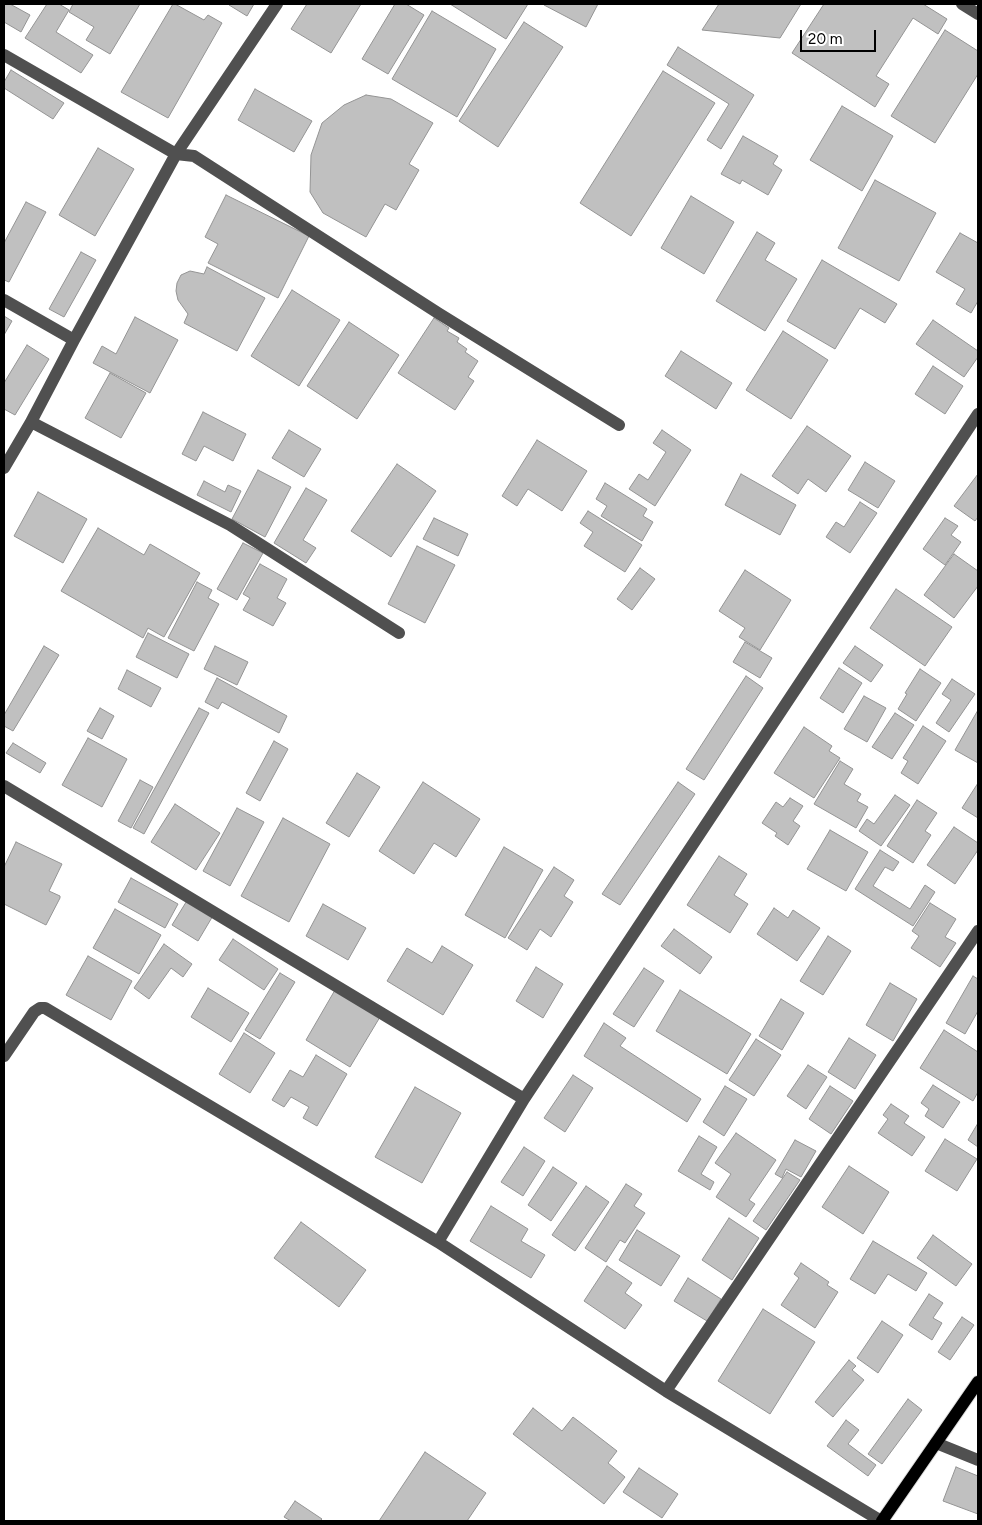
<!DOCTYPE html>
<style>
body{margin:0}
#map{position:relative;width:982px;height:1525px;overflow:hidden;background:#fff;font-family:Figtree,sans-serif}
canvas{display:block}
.frame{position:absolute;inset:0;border:5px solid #000;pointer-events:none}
.scale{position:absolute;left:800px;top:30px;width:76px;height:22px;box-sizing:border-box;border:2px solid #000;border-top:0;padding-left:6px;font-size:15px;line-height:18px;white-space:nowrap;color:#000;-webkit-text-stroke:4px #fff;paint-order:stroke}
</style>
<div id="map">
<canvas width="982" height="1525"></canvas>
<div class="frame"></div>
<div class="scale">20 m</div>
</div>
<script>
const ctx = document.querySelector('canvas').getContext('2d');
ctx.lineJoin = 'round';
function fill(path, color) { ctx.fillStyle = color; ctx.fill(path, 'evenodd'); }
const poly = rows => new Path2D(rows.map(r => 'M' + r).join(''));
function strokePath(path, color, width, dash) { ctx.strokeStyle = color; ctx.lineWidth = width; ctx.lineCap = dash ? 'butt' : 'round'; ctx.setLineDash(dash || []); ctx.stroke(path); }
const building = poly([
 [4,4,10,4,30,15,21,32,4,22,4,4],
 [47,4,59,4,69,10,56,32,93,55,81,73,25,38,47,4],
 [73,4,140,4,110,54,86,40,94,27,69,12,73,4],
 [173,4,175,4,204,20,208,15,222,23,168,118,121,92,173,4],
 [230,4,254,4,247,16,229,5,230,4],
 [307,4,361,4,331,53,291,29,307,4],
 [395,4,406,4,424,15,388,74,362,59,395,4],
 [450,4,528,4,506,39,450,4],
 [545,4,598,4,586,27,544,5,545,4],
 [719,4,801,4,780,38,702,30,719,4],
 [824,4,923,4,947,19,938,34,913,18,876,76,889,84,875,107,792,53,824,4],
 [432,11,496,49,457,117,392,79,432,11],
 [524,22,563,47,498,147,459,121,524,22],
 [945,30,978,51,978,74,935,143,891,116,945,30],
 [678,47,754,95,721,149,707,140,729,104,667,65,678,47],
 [11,70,64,103,53,119,4,88,4,82,11,70],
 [663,71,715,103,631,236,580,203,663,71],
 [255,89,312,121,294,152,238,120,255,89],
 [366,95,391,99,433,123,409,164,419,170,396,210,385,204,366,237,323,213,310,192,311,155,322,123,344,105,366,95],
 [842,106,893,136,862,191,810,160,842,106],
 [743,136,778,156,773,164,782,170,768,195,742,180,740,184,721,174,743,136],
 [98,148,134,169,95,236,59,215,98,148],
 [875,180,936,213,899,281,838,248,875,180],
 [226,195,309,236,278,298,208,263,218,244,205,237,226,195],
 [691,196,734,222,704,274,661,248,691,196],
 [26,202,46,212,9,282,4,280,4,243,26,202],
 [757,232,775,243,765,260,797,279,765,331,716,301,757,232],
 [960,233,978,243,978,301,971,313,956,304,965,289,936,272,960,233],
 [81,252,96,260,64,317,49,309,81,252],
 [822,260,897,304,885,323,860,308,835,349,787,321,822,260],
 [207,267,265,298,237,351,184,323,188,314,178,300,176,291,177,283,181,275,190,271,204,274,207,267],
 [292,290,340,320,299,386,251,356,292,290],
 [4,316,12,321,4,335,4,316],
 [135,317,178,340,150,393,93,363,102,346,116,354,135,317],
 [434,318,449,328,447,331,459,338,457,342,467,349,465,352,478,361,468,377,474,381,455,410,398,373,434,318],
 [933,320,978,351,978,357,964,377,916,344,933,320],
 [349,322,399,355,357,419,307,386,349,322],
 [783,331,828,360,791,419,746,390,783,331],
 [27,345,49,359,15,415,4,409,4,383,27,345],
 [681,351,732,383,716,409,665,376,681,351],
 [933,366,963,386,945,414,915,394,933,366],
 [110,373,146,393,121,438,85,418,110,373],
 [203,412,246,434,233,461,204,446,196,461,182,454,203,412],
 [807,426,851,456,826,492,808,479,798,494,772,476,807,426],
 [289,430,321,449,304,477,272,458,289,430],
 [662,430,691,450,655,506,629,489,639,474,648,480,666,452,653,443,662,430],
 [537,440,587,471,562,511,528,489,517,506,502,496,537,440],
 [865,462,895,481,878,508,848,490,865,462],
 [397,464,436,491,391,557,351,531,397,464],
 [258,470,291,487,265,537,232,519,258,470],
 [741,474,796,505,780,535,725,505,741,474],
 [978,474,978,517,975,521,954,506,978,474],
 [204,481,225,492,228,485,241,491,231,512,197,495,204,481],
 [605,483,647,509,643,516,653,522,642,541,601,516,607,506,596,499,605,483],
 [306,488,327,500,303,540,316,548,306,563,274,543,306,488],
 [38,492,87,519,63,563,14,536,38,492],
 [860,502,877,513,850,553,826,537,836,522,844,527,860,502],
 [588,511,642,545,625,572,584,546,593,532,580,523,588,511],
 [434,518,468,534,458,556,423,539,434,518],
 [945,518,958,526,951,535,961,542,945,565,923,549,945,518],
 [98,528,144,555,150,544,200,573,164,637,148,628,143,638,61,591,98,528],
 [243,543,263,553,237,600,217,589,243,543],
 [417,546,455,565,425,623,388,604,417,546],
 [954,554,978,571,978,586,954,618,924,595,954,554],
 [260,564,287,579,277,598,286,603,273,626,243,610,250,598,243,594,260,564],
 [640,568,655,579,632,610,617,599,640,568],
 [745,570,791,600,760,650,739,637,745,628,719,611,745,570],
 [197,582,212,590,208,598,219,604,194,651,168,638,197,582],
 [896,589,952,627,925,666,870,628,896,589],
 [148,633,189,654,177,678,136,657,148,633],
 [745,642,772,658,760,678,733,662,745,642],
 [44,646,59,655,13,731,4,726,4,715,44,646],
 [215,646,248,662,237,685,204,669,215,646],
 [855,646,883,665,871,682,843,663,855,646],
 [839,668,862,683,843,713,820,698,839,668],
 [920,669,941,683,916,721,898,709,907,694,905,693,920,669],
 [127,670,161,688,151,707,118,689,127,670],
 [746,676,763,688,704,780,686,769,746,676],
 [217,678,287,716,279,733,222,702,218,709,205,702,217,678],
 [952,679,975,694,949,732,936,723,951,700,942,694,952,679],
 [864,696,886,708,867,742,844,729,864,696],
 [100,708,114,716,102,739,87,731,100,708],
 [199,708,209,713,144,834,133,828,199,708],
 [978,710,978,763,955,750,978,710],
 [895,713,914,725,892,759,872,747,895,713],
 [923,726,946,741,918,784,901,773,908,761,903,758,923,726],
 [804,727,832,746,829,751,840,758,814,798,774,773,804,727],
 [88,738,127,759,102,807,62,785,88,738],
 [274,741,288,749,260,801,246,793,274,741],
 [13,743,46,763,40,773,6,753,13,743],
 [840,761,853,769,844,784,861,794,857,801,868,807,856,828,814,804,840,761],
 [357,773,380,787,349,837,326,823,357,773],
 [140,780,153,787,131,828,118,821,140,780],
 [423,782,480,819,456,857,434,843,414,874,379,851,423,782],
 [678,782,695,794,620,905,602,894,678,782],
 [978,783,978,818,962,808,978,783],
 [895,795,910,805,881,846,859,831,867,819,874,824,895,795],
 [790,798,803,806,793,821,800,826,788,845,775,836,777,833,762,823,776,802,783,807,790,798],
 [917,800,937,813,925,831,931,835,913,863,887,846,917,800],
 [175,804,220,833,196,870,151,842,175,804],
 [237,808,264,822,230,886,203,871,237,808],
 [283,818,330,844,289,922,241,896,283,818],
 [954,827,978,843,978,850,955,884,927,865,954,827],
 [830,830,868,852,846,891,807,869,830,830],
 [16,842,62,864,49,891,60,896,60,898,46,925,4,904,4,867,16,842],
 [504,847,543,870,505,938,465,915,504,847],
 [880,850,899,862,893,871,885,867,873,886,910,909,925,885,935,892,913,926,855,889,880,850],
 [719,856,747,874,734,895,748,904,730,933,687,905,719,856],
 [554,867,574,880,564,896,573,902,551,937,540,929,527,950,508,938,554,867],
 [131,878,178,904,165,928,118,902,131,878],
 [188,899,214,914,198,941,172,925,188,899],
 [930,903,956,919,945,937,956,943,940,967,911,948,919,936,912,931,930,903],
 [323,904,366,928,348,960,306,936,323,904],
 [774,908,788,918,793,910,820,928,797,961,757,934,774,908],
 [115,909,161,935,139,974,93,948,115,909],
 [674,929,712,957,700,974,661,946,674,929],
 [828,936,851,951,823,995,800,981,828,936],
 [233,939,278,969,264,990,219,960,233,939],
 [164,944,192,964,183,977,171,968,149,999,134,988,164,944],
 [442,946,473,965,443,1015,387,981,407,948,432,963,442,946],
 [88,956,132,981,111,1020,66,995,88,956],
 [536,967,563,984,543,1018,516,1001,536,967],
 [644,968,664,981,634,1027,613,1014,644,968],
 [280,973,295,982,260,1039,245,1030,280,973],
 [973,976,978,979,978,1011,965,1034,946,1023,973,976],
 [890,983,917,999,893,1041,866,1025,890,983],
 [208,988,249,1013,231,1042,191,1017,208,988],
 [335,990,380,1017,350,1067,306,1040,335,990],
 [680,990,751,1034,727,1074,656,1031,680,990],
 [781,999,804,1013,782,1050,759,1036,781,999],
 [604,1023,626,1038,620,1046,701,1099,687,1122,584,1056,604,1023],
 [944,1030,978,1052,978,1092,973,1101,920,1068,944,1030],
 [244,1033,275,1053,250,1093,219,1074,244,1033],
 [849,1038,876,1055,855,1089,828,1072,849,1038],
 [756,1039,781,1055,754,1096,729,1080,756,1039],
 [316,1055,347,1074,317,1126,303,1118,309,1107,291,1097,284,1107,272,1100,290,1070,303,1077,316,1055],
 [808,1065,827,1077,806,1109,787,1096,808,1065],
 [573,1075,593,1088,565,1132,544,1118,573,1075],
 [933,1085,960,1102,943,1128,925,1116,929,1109,921,1103,933,1085],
 [725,1086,747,1099,724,1136,703,1122,725,1086],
 [830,1086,853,1101,831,1134,809,1119,830,1086],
 [415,1087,461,1113,422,1183,375,1157,415,1087],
 [891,1104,909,1116,904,1123,925,1137,912,1156,878,1133,888,1119,883,1115,891,1104],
 [978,1123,978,1147,968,1140,978,1123],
 [736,1133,776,1160,749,1200,755,1204,746,1217,716,1197,731,1174,715,1163,736,1133],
 [699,1136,717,1147,701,1174,714,1182,710,1190,678,1171,699,1136],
 [945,1139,977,1159,957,1191,925,1171,945,1139],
 [795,1140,816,1151,801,1177,786,1169,782,1178,775,1174,795,1140],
 [524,1147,545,1161,523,1196,501,1182,524,1147],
 [849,1166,889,1192,863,1234,822,1207,849,1166],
 [553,1167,577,1183,551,1221,528,1205,553,1167],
 [787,1172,800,1180,766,1230,753,1221,787,1172],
 [626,1184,642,1194,634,1206,645,1213,625,1243,620,1240,606,1262,585,1248,626,1184],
 [586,1186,609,1202,575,1251,552,1235,586,1186],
 [491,1206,528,1229,521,1241,545,1255,531,1278,470,1241,491,1206],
 [729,1218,759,1238,732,1280,702,1260,729,1218],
 [301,1222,366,1270,339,1307,274,1258,301,1222],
 [637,1230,680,1256,661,1286,619,1260,637,1230],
 [933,1235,972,1264,956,1286,917,1258,933,1235],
 [873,1241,927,1273,916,1291,888,1274,875,1294,850,1279,873,1241],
 [801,1263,829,1282,827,1285,838,1292,815,1328,781,1305,799,1278,794,1274,801,1263],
 [607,1266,632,1283,625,1293,642,1305,625,1329,584,1301,607,1266],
 [688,1278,721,1299,707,1321,674,1301,688,1278],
 [929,1294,943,1303,933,1318,942,1323,932,1340,909,1325,929,1294],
 [763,1309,815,1342,770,1414,718,1381,763,1309],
 [962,1317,974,1325,950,1360,938,1352,962,1317],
 [882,1321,903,1335,878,1373,857,1358,882,1321],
 [849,1360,856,1366,852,1370,864,1380,833,1417,815,1402,849,1360],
 [908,1399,922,1410,882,1464,868,1454,908,1399],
 [533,1408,562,1431,573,1417,617,1451,608,1463,625,1477,604,1504,513,1434,533,1408],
 [846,1420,859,1430,848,1444,876,1465,868,1476,827,1446,846,1420],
 [425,1452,486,1493,467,1521,379,1521,425,1452],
 [956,1467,978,1476,978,1514,943,1501,956,1467],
 [639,1468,678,1494,662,1518,623,1492,639,1468],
 [295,1501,322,1519,320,1521,291,1521,284,1517,295,1501]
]);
fill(building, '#c0c0c0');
strokePath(building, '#949494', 1);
const major = poly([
 [882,1521,978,1382]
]);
strokePath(major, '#dbdbdb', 14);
strokePath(poly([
 [962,4,978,14],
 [4,55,176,154,194,156,438,313,619,425],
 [4,300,74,340],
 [31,422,230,525,399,633],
 [4,468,31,422,74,340,176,154,277,4],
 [4,786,524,1099],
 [4,1056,34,1012,40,1008,45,1008,438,1242,666,1391,881,1521],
 [438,1242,524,1099,978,414],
 [666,1391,978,931],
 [936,1443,978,1460]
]), '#505050', 12);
strokePath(major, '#000', 12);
</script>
